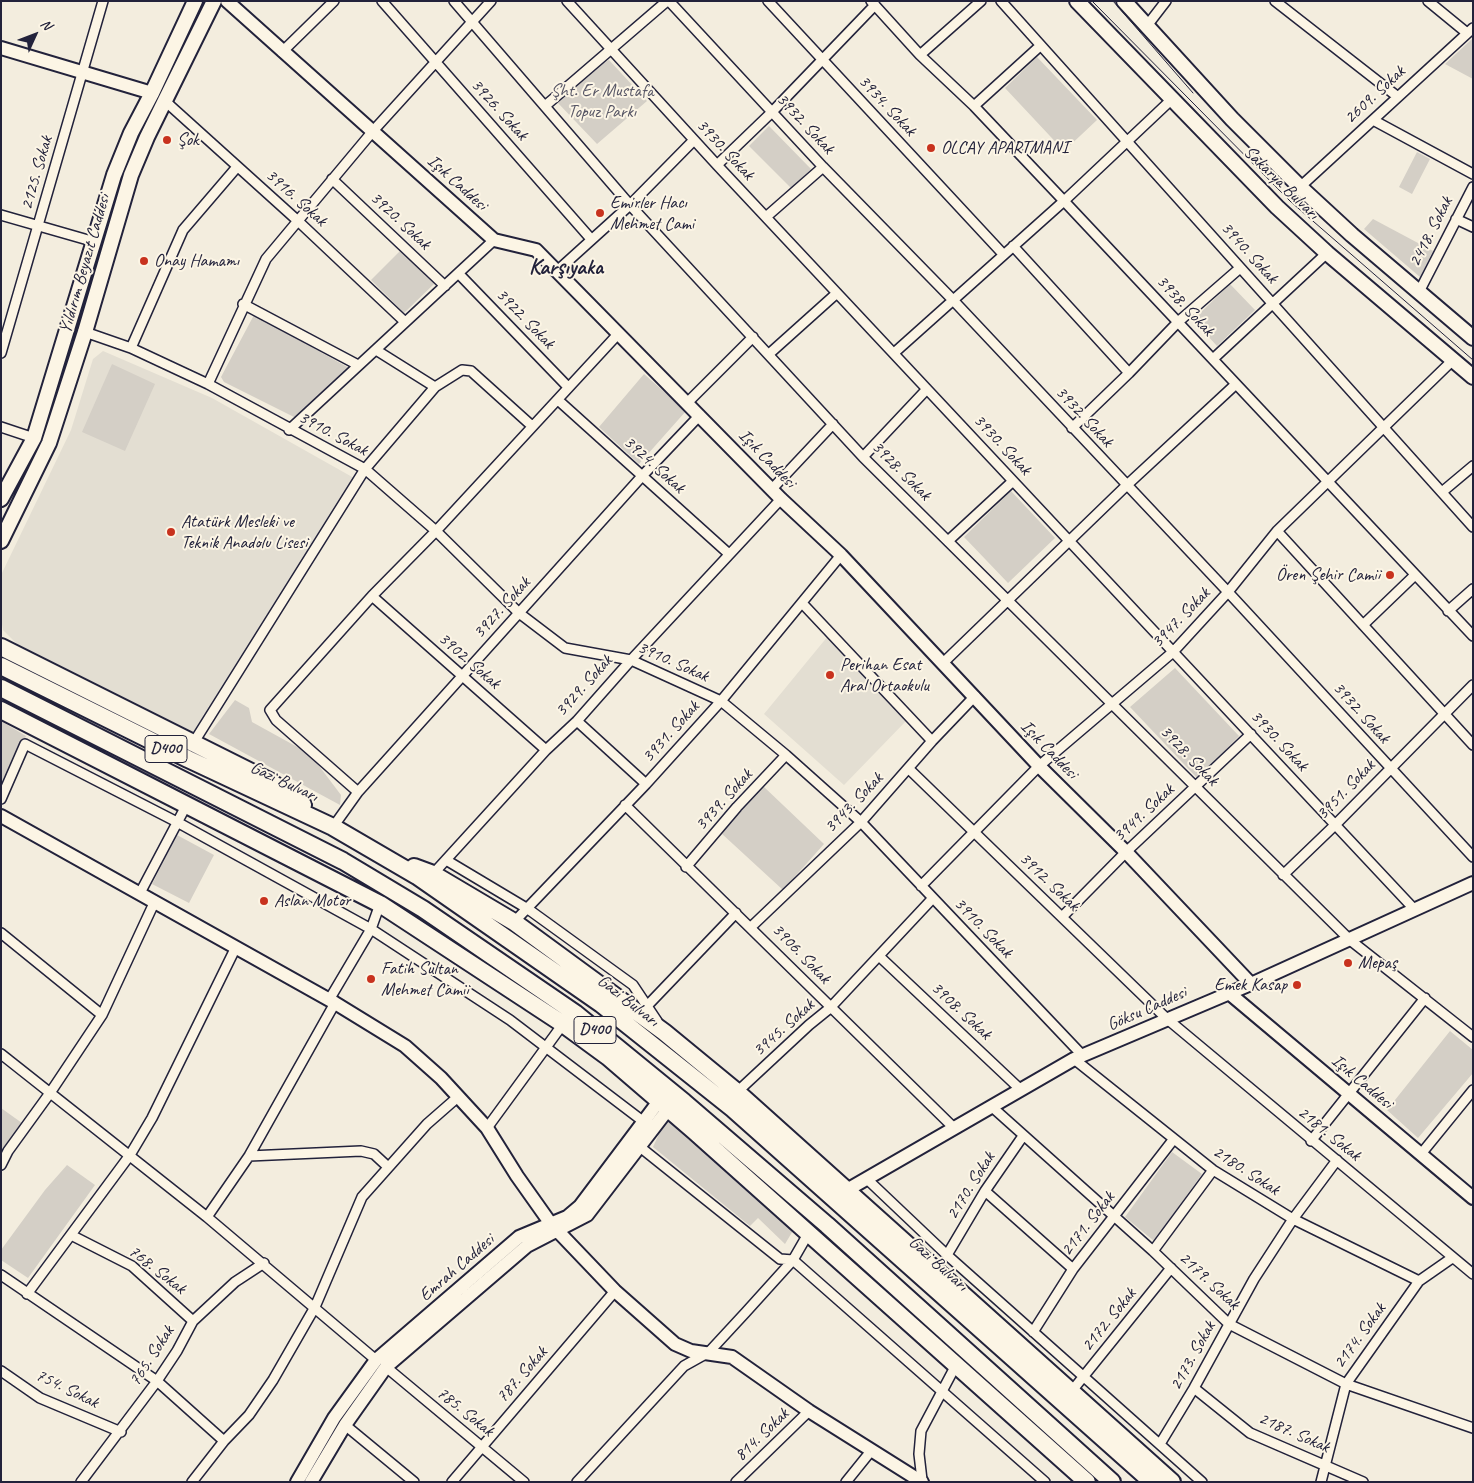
<!DOCTYPE html>
<meta charset="utf-8">
<style>
body{margin:0}
#map{position:relative;width:1474px;height:1483px;overflow:hidden;background:#f3edde;font-family:Caveat,sans-serif}
canvas{display:block}
.frame{position:absolute;inset:0;border:2px solid #22223b;pointer-events:none}
.north{position:absolute;left:10px;top:10px;width:50px;height:50px;-webkit-text-stroke:4px #fcf5e5;paint-order:stroke;rotate:47deg;font-size:14px;font-weight:700;line-height:20px;text-align:center;color:#22223b}
.north::after{content:'';display:block;margin:auto;width:18px;height:22px;background:#22223b;clip-path:polygon(50% 0,100% 100%,50% 72%,0 100%)}
</style>
<div id="map">
<canvas width="1474" height="1483"></canvas>
<div class="frame"></div>
<div class="north">N</div>
</div>
<script>
const ctx = document.querySelector('canvas').getContext('2d');
ctx.lineJoin = 'round';
function fill(path, color) { ctx.fillStyle = color; ctx.fill(path, 'evenodd'); }
const poly = rows => new Path2D(rows.map(r => 'M' + r).join(''));
function strokePath(path, color, width, dash) { ctx.strokeStyle = color; ctx.lineWidth = width; ctx.lineCap = dash ? 'butt' : 'round'; ctx.setLineDash(dash || []); ctx.stroke(path); }
function write(font, color, halo, rows, align = 'center') {
  ctx.font = font + ' Caveat,sans-serif'; ctx.lineWidth = 4; ctx.setLineDash([]); ctx.textBaseline = 'middle'; ctx.strokeStyle = halo; ctx.fillStyle = color; for (const [text, x, y, turn = 0] of rows) {
    ctx.save(); ctx.translate(x, y); ctx.rotate((+turn || 0) * Math.PI / 180); ctx.textAlign = isNaN(turn) ? turn : align; if (halo) ctx.strokeText(text, 0, 0); ctx.fillText(text, 0, 0); ctx.restore();
  }
}
fill(poly([
 [103,351,212,398,354,478,193,734,19,646,3,630,1,619,2,573,71,430,93,359],
 [828,636,907,720,844,785,764,714]
]), '#e3ded2');
fill(poly([
 [1473,38,1473,79,1445,64],
 [1037,57,1097,120,1064,151,1005,88],
 [609,60,647,101,597,144,558,103,599,65],
 [769,126,811,169,791,188,749,146],
 [1417,152,1430,159,1412,194,1399,187],
 [1373,219,1433,251,1420,277,1364,229],
 [401,250,434,284,404,313,371,280],
 [1230,284,1255,310,1217,346,1193,320],
 [254,315,349,368,296,418,224,382,221,377],
 [112,364,155,384,125,451,82,432],
 [644,374,686,411,639,464,599,427],
 [1011,491,1055,538,1008,583,964,537],
 [1175,668,1239,736,1198,779,1130,707],
 [235,700,249,708,252,722,310,754,341,795,340,805,209,734],
 [1,721,26,736,1,791],
 [763,786,824,844,783,890,721,833],
 [177,835,214,855,189,903,152,884],
 [1450,1031,1473,1050,1473,1073,1418,1138,1387,1110],
 [1,1108,22,1123,1,1154],
 [677,1120,794,1229,785,1244,758,1218,750,1226,653,1147,664,1123],
 [1172,1152,1202,1174,1154,1241,1125,1217],
 [67,1165,95,1185,28,1278,1,1260,1,1250,45,1190]
]), '#d4cfc6');
const street = poly([
 [382,1,591,239],
 [454,1,630,205,863,457,1350,940,1473,1037],
 [567,1,717,165,1415,910],
 [669,1,823,167,952,299,1228,592,1473,857],
 [768,1,1003,254],
 [871,1,920,55,974,106,1064,201,1473,636],
 [1001,1,1473,527],
 [1275,1,1398,97],
 [1428,1,1467,33],
 [1146,27,1166,1],
 [282,52,334,1],
 [920,55,981,1],
 [165,101,298,221,404,321],
 [545,106,667,1],
 [974,106,1040,46],
 [1373,120,1473,174],
 [717,165,771,113,875,5],
 [332,179,445,286],
 [1300,187,1473,28],
 [1,215,95,242],
 [766,217,823,167],
 [1456,219,1473,227],
 [1013,246,1129,373],
 [557,271,630,205,694,140],
 [459,274,568,387],
 [1419,292,1473,187],
 [243,304,358,365],
 [85,332,131,348,208,384,365,469,436,531,519,613,565,648,631,660,721,701,786,755,861,822,1083,1056],
 [131,348,183,230,237,167],
 [376,350,435,387,462,370,471,371,532,426],
 [1,353,103,1],
 [894,353,1064,201,1171,100],
 [769,354,837,293],
 [1213,359,1327,253],
 [208,384,266,259,373,131,491,1],
 [558,400,729,554],
 [687,403,753,337],
 [1,427,34,438],
 [1072,428,1129,373,1178,322,1240,268],
 [289,430,494,240],
 [863,457,927,389],
 [772,489,833,424],
 [1442,492,1473,466],
 [1277,531,1473,745],
 [948,541,1013,481],
 [372,596,546,750],
 [802,603,932,741],
 [1448,611,1473,589],
 [1363,625,1415,575],
 [943,663,1127,485,1236,384],
 [577,721,646,784],
 [194,742,365,469,435,387],
 [909,769,1166,1018,1473,1274],
 [358,792,276,720,270,710,372,596,436,531,619,333],
 [1,799,25,744,177,822,371,929,510,1020,644,1122],
 [625,805,953,1127],
 [333,827,358,792,643,475,700,415],
 [446,860,528,909,633,985,657,1021],
 [686,867,737,807,786,755],
 [433,874,546,750,577,721,631,660,781,499],
 [1283,875,1335,825,1473,685],
 [921,886,1039,766,1173,652,1228,592,1277,531,1453,360],
 [140,893,187,804],
 [1062,917,1126,852,1251,734],
 [514,922,646,784,721,701,841,555],
 [751,927,861,822,932,741,975,696],
 [1,933,102,1015],
 [879,956,1021,1090],
 [329,1000,371,929,380,904],
 [647,1006,736,913],
 [1,1054,207,1217,376,1360],
 [1074,1059,1213,1170,1293,1219,1419,1281],
 [737,1092,809,1025,830,1008,933,898],
 [991,1106,1153,1251,1229,1324,1346,1384,1473,1428],
 [487,1128,563,1024],
 [1311,1141,1425,998],
 [640,1147,780,1259,793,1260,1045,1482],
 [1421,1154,1473,1090],
 [249,1156,361,1151,374,1154,387,1166],
 [1,1165,8,1151,50,1093,102,1015,155,901],
 [868,1180,947,1255,1202,1482],
 [985,1191,1073,1269],
 [207,1217,249,1156,335,1003],
 [71,1235,132,1266,193,1321],
 [1153,1251,1213,1170],
 [947,1255,985,1191,1023,1136],
 [1,1275,157,1381,224,1441],
 [27,1294,130,1155,152,1118,236,947],
 [1033,1332,1073,1269,1173,1140],
 [386,1367,524,1482],
 [1,1371,40,1398,121,1432],
 [1194,1388,1250,1433,1363,1482],
 [1071,1392,1171,1268],
 [345,1425,414,1482],
 [1160,1444,1194,1388,1254,1279,1293,1219,1337,1160],
 [922,1480,919,1454,921,1431,956,1365],
 [81,1482,157,1381,177,1351,193,1321,235,1282,264,1263],
 [192,1482,224,1441,249,1415,273,1380,315,1307,362,1197,427,1124,459,1096],
 [452,1482,615,1291],
 [577,1482,684,1366,709,1352,746,1312,793,1260,808,1234],
 [736,1482,809,1411],
 [846,1482,871,1451],
 [1321,1482,1346,1384,1419,1281,1452,1258]
]);
const secondary = poly([
 [227,1,494,240,536,250,781,499,841,555,1039,766,1126,852,1251,984],
 [1,48,152,93],
 [1,816,335,1003,405,1046,441,1078,487,1128,517,1176,551,1224,615,1291,675,1344,691,1351,732,1357,809,1411,922,1482],
 [1229,993,1473,1198],
 [847,1190,1074,1059,1251,984,1473,883],
 [297,1482,334,1418,376,1360,519,1237,567,1217,580,1206,659,1101],
 [311,1482,345,1425,386,1367,527,1246,587,1215,669,1108]
]);
const primary = poly([
 [1077,1,1277,207,1327,253,1473,377],
 [1124,1,1232,119,1300,187,1352,235,1473,338],
 [1,499,34,438,114,175,131,133,152,93,195,1],
 [1,541,49,443,85,332,131,175,147,137,214,1]
]);
const highway = poly([
 [1,647,271,782,303,805],
 [1,666,188,759,333,827,417,876,601,1004,733,1109,1152,1482],
 [1,688,343,861,423,909,575,1013,684,1102,827,1225,1112,1482],
 [1,710,380,904,563,1024,608,1057,694,1131,1087,1482],
 [414,867,433,874,514,922,664,1032,737,1092,1172,1482]
]);
strokePath(street, '#22223b', 12);
strokePath(secondary, '#22223b', 16);
strokePath(primary, '#22223b', 18);
strokePath(highway, '#22223b', 20);
strokePath(street, '#fcf5e5', 9);
strokePath(secondary, '#fcf5e5', 12);
strokePath(primary, '#fcf5e5', 14);
strokePath(highway, '#fcf5e5', 16);
strokePath(poly([
 [1092,1,1291,202,1473,360],
 [1113,1,1193,93]
]), '#22223b', 1);
for (const [x, y, r, color] of [
 [167,140,5,"#c8321e"],
 [931,148,5,"#c8321e"],
 [600,213,5,"#c8321e"],
 [144,261,5,"#c8321e"],
 [171,532,5,"#c8321e"],
 [1390,575,5,"#c8321e"],
 [830,675,5,"#c8321e"],
 [264,901,5,"#c8321e"],
 [1348,963,5,"#c8321e"],
 [371,979,5,"#c8321e"],
 [1297,985,5,"#c8321e"]
]) { const dot = new Path2D(); dot.arc(x, y, r, 0, 2 * Math.PI); ctx.fillStyle = color; ctx.fill(dot); strokePath(dot, '#fcf5e5', 2); }
for (const [x, y, w] of [
 [166,749,42],
 [595,1030,42]
]) { const box = new Path2D(); box.roundRect(x - w / 2, y - 13.5, w, 27, 4); ctx.fillStyle = '#fcf5e5'; ctx.fill(box); strokePath(box, '#22223b', 1); }
write('bold 16px', '#22223b', null, [
 ["D400",166,749],
 ["D400",595,1030]
]);
write('18px', '#575665', '#fcf5e5', [
 ["Şht. Er Mustafa",602,91],
 ["Topuz Parkı",602,112]
]);
write('18px', '#22223b', '#fcf5e5', [
 ["2609. Sokak",1375,95,-43],
 ["3934. Sokak",887,106,47],
 ["3926. Sokak",499,110,48],
 ["3932. Sokak",805,124,47],
 ["3930. Sokak",725,150,47],
 ["2125. Sokak",37,173,-74],
 ["Işık Caddesi",457,183,42],
 ["Sakarya Bulvarı",1281,183,44],
 ["3916. Sokak",296,198,42],
 ["3920. Sokak",400,221,43],
 ["2418. Sokak",1431,232,-63],
 ["3940. Sokak",1249,253,48],
 ["Yıldırım Beyazıt Caddesi",85,264,-74],
 ["3938. Sokak",1185,306,47],
 ["3922. Sokak",525,319,46],
 ["3932. Sokak",1084,417,47],
 ["3910. Sokak",333,434,28],
 ["3930. Sokak",1002,445,47],
 ["Işık Caddesi",767,459,46],
 ["3924. Sokak",654,465,42],
 ["3928. Sokak",901,471,45],
 ["3927. Sokak",502,608,-48],
 ["3947. Sokak",1181,618,-46],
 ["3902. Sokak",469,661,41],
 ["3910. Sokak",673,662,24],
 ["3929. Sokak",584,686,-48],
 ["3932. Sokak",1361,713,48],
 ["3931. Sokak",671,732,-48],
 ["3930. Sokak",1279,741,47],
 ["Işık Caddesi",1049,750,46],
 ["3928. Sokak",1189,756,46],
 ["Gazi Bulvarı",284,782,25],
 ["3951. Sokak",1346,790,-46],
 ["3939. Sokak",724,800,-48],
 ["3943. Sokak",854,803,-46],
 ["3949. Sokak",1144,813,-43],
 ["3912. Sokak",1049,882,44],
 ["3910. Sokak",983,928,46],
 ["3906. Sokak",801,954,46],
 ["Gazi Bulvarı",628,1001,38],
 ["Göksu Caddesi",1147,1009,-24],
 ["3908. Sokak",961,1011,43],
 ["3945. Sokak",784,1028,-42],
 ["Işık Caddesi",1362,1082,40],
 ["2181. Sokak",1329,1134,39],
 ["2180. Sokak",1246,1171,33],
 ["2170. Sokak",971,1186,-58],
 ["2171. Sokak",1088,1224,-52],
 ["Gazi Bulvarı",938,1264,42],
 ["Emrah Caddesi",457,1268,-41],
 ["768. Sokak",157,1270,38],
 ["2179. Sokak",1209,1281,43],
 ["2172. Sokak",1109,1320,-51],
 ["2174. Sokak",1360,1336,-54],
 ["765. Sokak",152,1356,-57],
 ["2173. Sokak",1193,1356,-61],
 ["787. Sokak",522,1375,-49],
 ["754. Sokak",67,1389,26],
 ["785. Sokak",465,1412,39],
 ["2187. Sokak",1294,1433,24],
 ["814. Sokak",762,1435,-44]
]);
write('18px', '#22223b', '#fcf5e5', [
 ["Şok",177,140],
 ["OLCAY APARTMANI",941,148],
 ["Emirler Hacı",610,203],
 ["Mehmet Cami",610,224],
 ["Onay Hamamı",154,261],
 ["Atatürk Mesleki ve",181,522],
 ["Teknik Anadolu Lisesi",181,543],
 ["Ören Şehir Camii",1380,575,"right"],
 ["Perihan Esat",840,665],
 ["Aral Ortaokulu",840,686],
 ["Aslan Motor",274,901],
 ["Mepaş",1358,963],
 ["Fatih Sultan",381,969],
 ["Mehmet Camii",381,990],
 ["Emek Kasap",1287,985,"right"]
], 'left');
write('bold 22px', '#22223b', '#fcf5e5', [
 ["Karşıyaka",566,268]
]);
</script>
